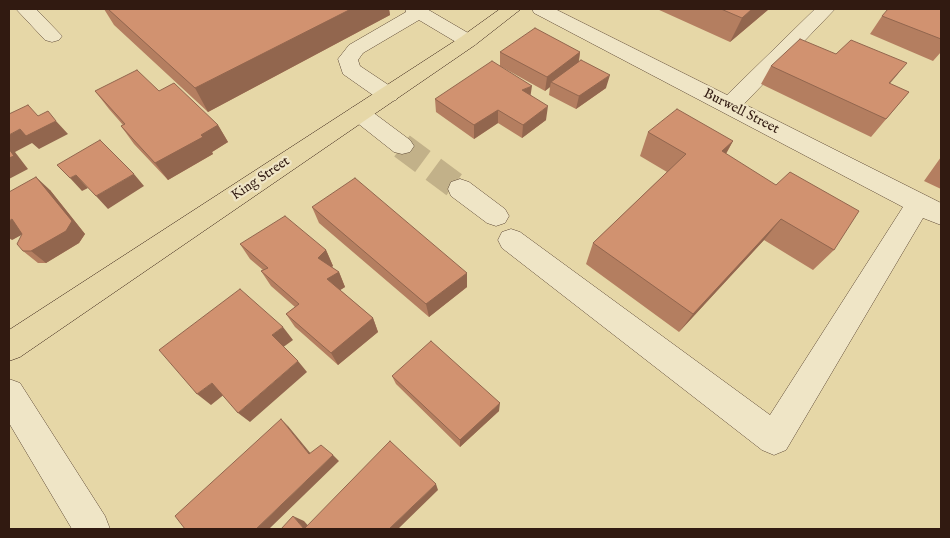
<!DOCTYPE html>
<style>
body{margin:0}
#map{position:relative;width:950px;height:538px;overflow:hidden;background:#e6d7a7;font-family:"IM FELL English",serif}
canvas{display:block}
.frame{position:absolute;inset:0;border:10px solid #311a11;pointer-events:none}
</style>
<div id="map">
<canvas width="950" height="538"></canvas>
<div class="frame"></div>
</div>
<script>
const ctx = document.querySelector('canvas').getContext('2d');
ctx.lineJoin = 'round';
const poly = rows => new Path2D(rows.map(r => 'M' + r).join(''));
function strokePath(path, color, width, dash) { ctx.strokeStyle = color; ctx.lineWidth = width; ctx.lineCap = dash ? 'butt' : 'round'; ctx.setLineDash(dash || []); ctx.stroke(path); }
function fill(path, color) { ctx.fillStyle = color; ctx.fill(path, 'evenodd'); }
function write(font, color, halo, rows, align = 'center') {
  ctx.font = font + ' "IM FELL English",serif'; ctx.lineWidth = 4.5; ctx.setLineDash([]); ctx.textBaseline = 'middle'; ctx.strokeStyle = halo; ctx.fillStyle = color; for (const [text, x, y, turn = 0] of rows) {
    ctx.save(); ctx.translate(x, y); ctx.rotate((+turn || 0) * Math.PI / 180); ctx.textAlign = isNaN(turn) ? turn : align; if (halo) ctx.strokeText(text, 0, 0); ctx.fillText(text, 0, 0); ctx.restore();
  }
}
strokePath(poly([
 [402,146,460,189]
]), '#c2b189', 26, [26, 13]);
const minor = poly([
 [16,9,36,9,62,36,59,40,52,42,45,40,16,9],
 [405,9,427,9,475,37,478,41,475,45,468,47,461,45,419,20,363,53,358,60,360,66,396,90,399,95,396,100,388,102,380,100,343,74,338,59,349,45,406,12,405,9],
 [532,9,555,9,727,95,815,9,835,9,744,104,941,203,941,225,923,218,786,450,774,455,762,450,502,248,498,240,502,232,511,229,520,232,770,415,903,207,534,13,532,9],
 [359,105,367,108,410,140,414,146,410,152,402,154,394,152,351,118,348,113,351,108,359,105],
 [460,179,469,182,505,209,509,216,505,223,496,226,487,223,451,196,448,189,451,182,460,179],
 [9,379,20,383,105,516,110,529,72,529,9,423,9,379]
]);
const major = poly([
 [500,9,521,9,475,45,20,357,9,361,9,330,461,37,500,9]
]);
strokePath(minor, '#5e4936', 1);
strokePath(major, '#311a11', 1);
fill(minor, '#efe5c6');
fill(major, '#e6d7a7');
fill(poly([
 [104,9,389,9,390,15,208,112,114,25],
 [657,9,769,9,730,42],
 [941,9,941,52,933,61,870,34,882,16],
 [500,52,580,52,579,61,606,88,576,109,549,95,550,87,545,91,500,66],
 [771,66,890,84,909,92,871,137,761,84],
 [95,91,159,91,218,125,228,142,212,152,213,154,168,180,134,144,121,126,123,125,109,109],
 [531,95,546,120,522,138,498,123,474,139,436,112,435,99],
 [648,132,733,141,726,154,834,250,813,270,764,240,679,332,586,264,593,243,667,172,640,156],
 [941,157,941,189,924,181],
 [50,190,85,234,79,243,46,263,38,263,23,251,22,234,12,240],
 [312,207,467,273,467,287,429,317,319,223],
 [240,244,326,250,333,266,331,267,339,272,345,287,340,290,373,318,378,332,338,365,295,327,286,314,295,307,271,286,261,271,263,270,250,259],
 [392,376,499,411,460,447,396,384]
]), '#b47e60');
fill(poly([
 [351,9,389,9,390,15,208,112,195,88],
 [752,9,769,9,730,42,742,18],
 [580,52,578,66,551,82,550,87,545,91,547,77],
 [907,63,892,81,874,101,889,83],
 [610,75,606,88,576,109,579,96],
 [532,86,530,99,522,90],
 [548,106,546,120,522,138,523,125],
 [498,110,498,123,474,139,474,125],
 [56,121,68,134,39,149,32,143,15,152,28,169,9,179,9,135,20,129,46,125],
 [218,125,228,142,212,152,213,154,168,180,155,163,201,135],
 [733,141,720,164,722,151],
 [134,174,144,186,108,209,96,196],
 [76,175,88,188,82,191,70,178],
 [36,177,50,190,85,234,79,243,46,263,31,251],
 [12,219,27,232,12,240,9,238,9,221],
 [781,219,764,240,679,332,693,314],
 [326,250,333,266,325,273,318,258],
 [339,272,345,287,334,294,327,279],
 [467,273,467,287,429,317,426,304],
 [373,318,378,332,338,365,331,353],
 [283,327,293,340,282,348,272,335],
 [298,361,307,372,250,422,238,413],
 [212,383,226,393,211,405,197,394],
 [500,403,499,411,460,447,460,440],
 [281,419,288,426,316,460,309,454],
 [333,455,339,461,269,529,256,529],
 [436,484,438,490,398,529,389,529],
 [293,516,304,521,311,529,304,529]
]), '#92664e');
const building = poly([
 [108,9,351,9,195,88,108,9],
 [721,9,752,9,742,18,721,9],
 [888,9,941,9,941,39,882,16,888,9],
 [535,28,580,52,547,77,500,52,535,28],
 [800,39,836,54,851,40,907,63,889,83,909,92,886,119,771,66,800,39],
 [581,60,610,75,579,96,551,82,581,60],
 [492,61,532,86,522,90,548,106,523,125,498,110,474,125,435,99,492,61],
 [137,70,159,91,174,83,218,125,201,135,203,137,155,163,121,126,125,124,95,91,137,70],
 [28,105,38,116,48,111,56,121,26,136,20,129,9,135,9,114,28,105],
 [677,109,733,141,722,151,776,185,790,172,859,211,834,250,781,219,693,314,593,243,686,154,648,132,677,109],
 [100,140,134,174,96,196,76,175,70,178,57,165,100,140],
 [9,149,14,156,9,158,9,149],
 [36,177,72,221,66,231,31,251,23,251,17,244,22,234,12,219,9,221,9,192,36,177],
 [355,178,467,273,426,304,312,207,355,178],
 [285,216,326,250,318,258,339,272,327,279,373,318,331,353,286,314,299,304,261,271,268,268,240,244,285,216],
 [240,289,283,327,272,335,298,361,238,413,212,383,197,394,159,350,240,289],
 [431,341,500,403,460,440,392,376,431,341],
 [281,419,309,454,321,445,333,455,256,529,185,529,175,516,281,419],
 [390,441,436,484,389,529,281,529,293,516,304,529,390,441]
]);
fill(building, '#d19270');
strokePath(building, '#92664e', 1);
write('14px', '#311a11', '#efe5c6', [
 ["Burwell Street",741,112,27],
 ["King Street",261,179,-34]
]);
</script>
